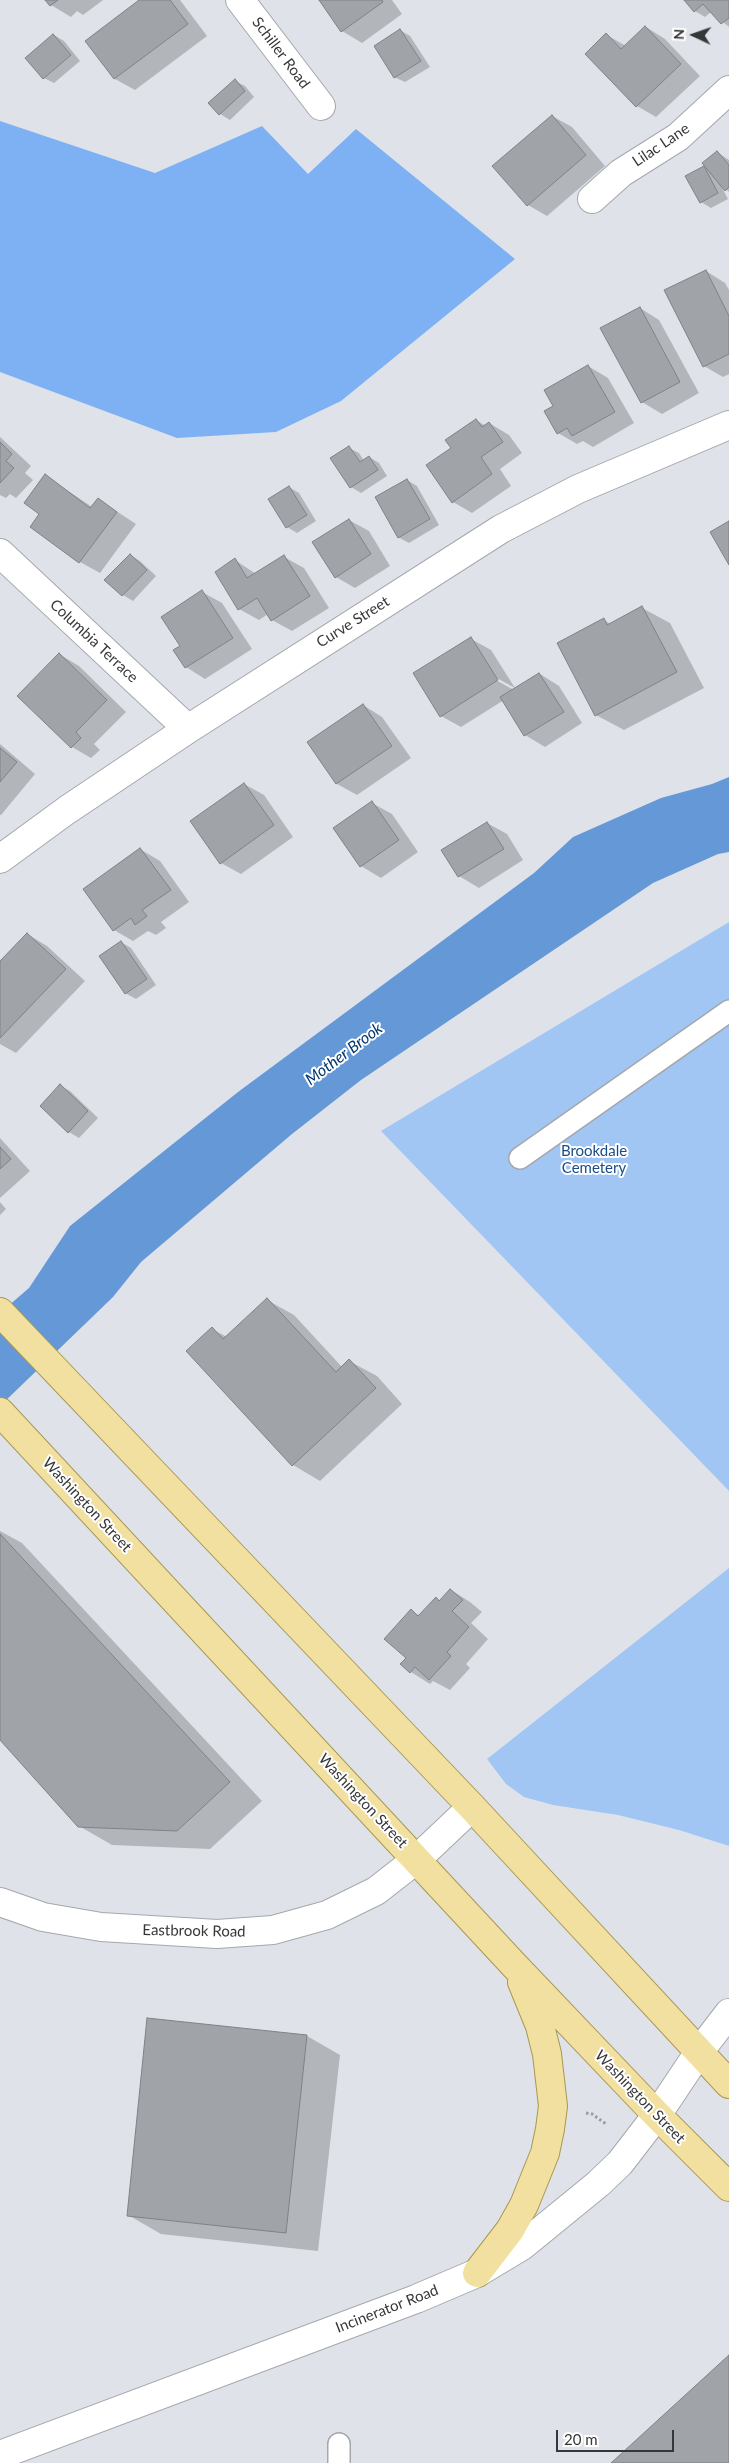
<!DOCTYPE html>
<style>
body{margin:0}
#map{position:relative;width:729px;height:2463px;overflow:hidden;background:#dfe3e9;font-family:Lato,sans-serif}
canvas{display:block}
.north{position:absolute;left:669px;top:10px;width:50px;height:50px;-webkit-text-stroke:4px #fff;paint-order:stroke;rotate:273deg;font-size:14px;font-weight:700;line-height:20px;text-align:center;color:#353739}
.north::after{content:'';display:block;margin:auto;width:18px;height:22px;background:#353739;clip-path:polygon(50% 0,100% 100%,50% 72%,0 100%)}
.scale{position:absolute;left:556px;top:2430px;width:118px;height:22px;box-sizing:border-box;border:2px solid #353739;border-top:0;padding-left:6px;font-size:15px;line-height:18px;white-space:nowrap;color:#353739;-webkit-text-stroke:4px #fff;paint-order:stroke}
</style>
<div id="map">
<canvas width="729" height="2463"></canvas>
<div class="north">N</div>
<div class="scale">20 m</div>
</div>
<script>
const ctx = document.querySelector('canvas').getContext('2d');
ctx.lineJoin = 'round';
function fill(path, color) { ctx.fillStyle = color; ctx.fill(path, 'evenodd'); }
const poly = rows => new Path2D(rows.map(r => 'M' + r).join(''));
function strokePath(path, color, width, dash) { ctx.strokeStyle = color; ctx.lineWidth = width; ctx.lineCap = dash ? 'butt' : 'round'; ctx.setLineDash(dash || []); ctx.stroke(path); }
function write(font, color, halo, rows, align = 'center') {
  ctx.font = font + ' Lato,sans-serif'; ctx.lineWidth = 4; ctx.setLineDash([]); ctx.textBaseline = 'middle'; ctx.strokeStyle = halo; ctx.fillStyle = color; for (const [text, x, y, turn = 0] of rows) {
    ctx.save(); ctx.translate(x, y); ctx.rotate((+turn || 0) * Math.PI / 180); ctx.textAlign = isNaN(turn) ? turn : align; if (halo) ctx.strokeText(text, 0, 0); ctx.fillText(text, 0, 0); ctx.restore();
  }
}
fill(poly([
 [729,922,729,1491,381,1131],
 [729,1568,729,1846,679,1830,618,1815,553,1805,524,1797,506,1784,487,1759]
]), '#a2c6f4');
fill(poly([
 [0,121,155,173,262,126,308,174,356,129,515,259,341,401,276,432,177,438,0,372]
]), '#7db1f3');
fill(poly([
 [729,777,729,852,718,854,653,883,361,1080,292,1134,141,1262,113,1297,0,1406,0,1313,29,1288,70,1226,238,1092,534,873,573,837,661,798,712,784]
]), '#6598d7');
fill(poly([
 [47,0,103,0,83,15,77,11,71,17,51,5],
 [141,0,180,0,207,36,135,90,115,79,87,41],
 [320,0,392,0,402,14,362,43,342,31],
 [686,0,729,0,729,27,711,12,705,17,695,11],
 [646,27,665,39,700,76,656,117,637,106,607,35,626,46],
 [400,30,410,36,430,67,405,82,394,77],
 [54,35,64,41,80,61,54,83,44,78],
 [235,81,245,86,254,97,230,120,220,114],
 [552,116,572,127,605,166,547,216,528,205],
 [717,152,729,160,729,192,720,184,728,199,711,208,701,202,687,176,704,168,711,171],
 [706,271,725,283,729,290,729,374,723,377,704,366],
 [640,308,659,320,699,393,662,414,642,402],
 [588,366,608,378,634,423,593,447,583,441,577,444,558,433,555,406],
 [476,420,486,426,489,423,509,435,522,453,500,469,511,486,472,513,453,502,452,448],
 [0,437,31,466,25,473,33,480,16,498,10,494,6,498,0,495],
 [349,448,359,453,364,461,369,457,379,463,387,476,361,493,351,487],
 [46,476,92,507,98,499,136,524,100,573,80,562,32,526,41,514],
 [407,480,417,486,439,525,409,543,398,537],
 [289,487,299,493,316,521,297,533,287,527,269,500],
 [349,520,369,531,390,566,355,588,336,577],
 [130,555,140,561,156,576,133,601,123,595,106,580],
 [284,557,304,568,329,608,292,631,272,620,268,614,259,620,239,609,235,560,256,574],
 [202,592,222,603,252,649,205,679,186,667,182,647],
 [642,608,670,623,704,688,624,730,596,715,604,620,611,624],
 [471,639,491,650,515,688,493,676,492,678,514,690,540,674,559,686,582,723,545,747,525,735,504,700,461,727,441,716],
 [59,654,79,666,126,712,94,744,100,750,91,758,72,747],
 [363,705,382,717,411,758,357,795,337,784,309,742],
 [0,744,35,774,1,815,0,815],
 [244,784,264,795,293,837,241,874,221,863],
 [372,803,392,814,418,852,381,878,361,866],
 [487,823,507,834,523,860,479,888,459,876,443,851],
 [140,849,160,861,189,902,161,922,166,928,156,935,148,931,133,941,114,930],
 [27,934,47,946,85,981,16,1053,0,1044,0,963],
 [121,942,131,948,156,985,136,999,125,993],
 [60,1086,70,1091,98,1118,79,1138,69,1132,41,1106],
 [0,1138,30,1171,0,1198],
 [0,1202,6,1209,0,1215],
 [267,1300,294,1315,342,1367,349,1361,377,1376,402,1404,320,1481,293,1465,212,1329,227,1337],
 [0,1531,22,1543,262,1801,210,1849,112,1845,79,1826,0,1738],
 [451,1590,470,1602,482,1612,471,1623,488,1639,466,1664,470,1668,450,1690,433,1681,430,1684,411,1672,402,1664,407,1658,412,1611,420,1616,436,1598,441,1601],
 [149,2019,307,2036,340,2055,318,2251,161,2234,128,2215]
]), '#0003');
const building = poly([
 [45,0,58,0,50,6,45,0],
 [139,0,170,0,188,24,114,79,85,41,139,0],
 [319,0,382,0,383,2,341,32,319,0],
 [684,0,729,0,729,18,721,24,703,4,694,12,684,0],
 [645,26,681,64,636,107,585,54,606,33,621,49,645,26],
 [400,29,421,61,394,78,374,46,400,29],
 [53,34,71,55,43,79,25,58,53,34],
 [235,79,245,91,219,115,208,103,235,79],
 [552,115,586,155,527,206,492,166,552,115],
 [717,151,729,165,729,187,725,191,702,163,717,151],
 [704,166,718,193,700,203,685,176,704,166],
 [706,270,729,316,729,354,703,367,664,290,706,270],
 [640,307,680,382,641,403,600,328,640,307],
 [588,365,615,412,572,436,567,428,557,434,544,411,553,406,544,390,588,365],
 [476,419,482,427,489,422,503,442,481,457,492,474,452,503,426,465,451,448,445,440,476,419],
 [0,442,12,454,6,461,14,468,0,483,0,442],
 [349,446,360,462,369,456,378,470,350,488,330,458,349,446],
 [45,474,90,508,98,498,117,512,79,563,30,527,39,514,24,503,45,474],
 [407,479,430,519,398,538,375,497,407,479],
 [289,486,307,515,286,528,268,499,289,486],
 [349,519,371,554,335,578,312,542,349,519],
 [729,521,729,565,710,532,729,521],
 [130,554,147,570,122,596,104,580,130,554],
 [284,555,310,596,271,621,257,598,238,610,215,572,235,558,247,578,284,555],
 [202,590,233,638,185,668,173,650,180,646,161,617,202,590],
 [642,606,677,672,595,716,557,643,604,618,607,625,642,606],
 [471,637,498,680,440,717,413,673,471,637],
 [59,653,107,700,76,732,81,738,71,748,17,696,59,653],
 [539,673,564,712,524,736,500,697,539,673],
 [363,704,392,746,336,784,307,742,363,704],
 [0,748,17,762,0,782,0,748],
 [244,783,274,825,220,864,190,821,244,783],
 [372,801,399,840,360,867,333,828,372,801],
 [487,822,504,849,458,877,441,850,487,822],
 [140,848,171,890,142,910,147,916,135,925,131,918,113,931,83,889,140,848],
 [27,933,66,969,0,1038,0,961,27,933],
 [121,941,147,979,125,994,99,956,121,941],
 [60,1084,88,1111,68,1133,40,1106,60,1084],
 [0,1147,11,1159,0,1169,0,1147],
 [267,1298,336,1372,349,1359,376,1388,292,1466,186,1351,212,1327,223,1339,267,1298],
 [0,1534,230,1782,177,1831,78,1827,0,1740,0,1534],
 [450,1589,463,1600,452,1611,469,1627,447,1652,451,1656,429,1680,415,1667,410,1673,400,1664,406,1658,384,1639,411,1609,418,1616,436,1597,439,1601,450,1589],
 [147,2018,307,2035,286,2233,127,2216,147,2018],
 [729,2355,729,2463,611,2463,729,2355]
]);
fill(building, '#a0a4a9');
strokePath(building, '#7e8287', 1);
const service = poly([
 [520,1158,729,1011],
 [339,2463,339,2444]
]);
const minor = poly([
 [240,0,321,106],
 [592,199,621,173,678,137,729,90],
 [0,553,188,729],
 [0,859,67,810,188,729,501,529,578,489,729,425],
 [0,1902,43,1917,101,1927,217,1934,273,1930,327,1915,376,1891,417,1859,472,1807],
 [0,2455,416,2299,477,2273,522,2246,598,2184,620,2163,657,2115]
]);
const tertiary = poly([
 [657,2115,699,2052,729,2013]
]);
const primary = poly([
 [0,1312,472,1807,729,2084],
 [0,1412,514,1965,657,2115,729,2187],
 [477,2273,510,2230,524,2205,545,2153,550,2129,553,2106,547,2054,540,2026,522,1982]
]);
strokePath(service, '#a4a8ad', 24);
strokePath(minor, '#a4a8ad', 30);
strokePath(tertiary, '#a4a8ad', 30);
strokePath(primary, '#a99852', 30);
strokePath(poly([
 [586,2113,592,2114,606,2124]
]), '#9a9da1', 3, [2.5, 2.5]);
strokePath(service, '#fff', 21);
strokePath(minor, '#fff', 28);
strokePath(tertiary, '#fff', 28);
strokePath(primary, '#f1e0a0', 28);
write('15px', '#353739', '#fff', [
 ["Schiller Road",281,53,53],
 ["Lilac Lane",661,145,-34],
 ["Curve Street",353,622,-32],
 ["Columbia Terrace",94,641,43],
 ["Washington Street",87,1505,47],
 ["Washington Street",363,1801,47],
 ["Eastbrook Road",194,1931,1],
 ["Washington Street",640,2097,46],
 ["Incinerator Road",387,2309,-21]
]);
write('15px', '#1a4d88', '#fff', [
 ["Brookdale",594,1151],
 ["Cemetery",594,1168]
]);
write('italic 16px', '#003871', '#fff', [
 ["Mother Brook",344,1054,-37]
]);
</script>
